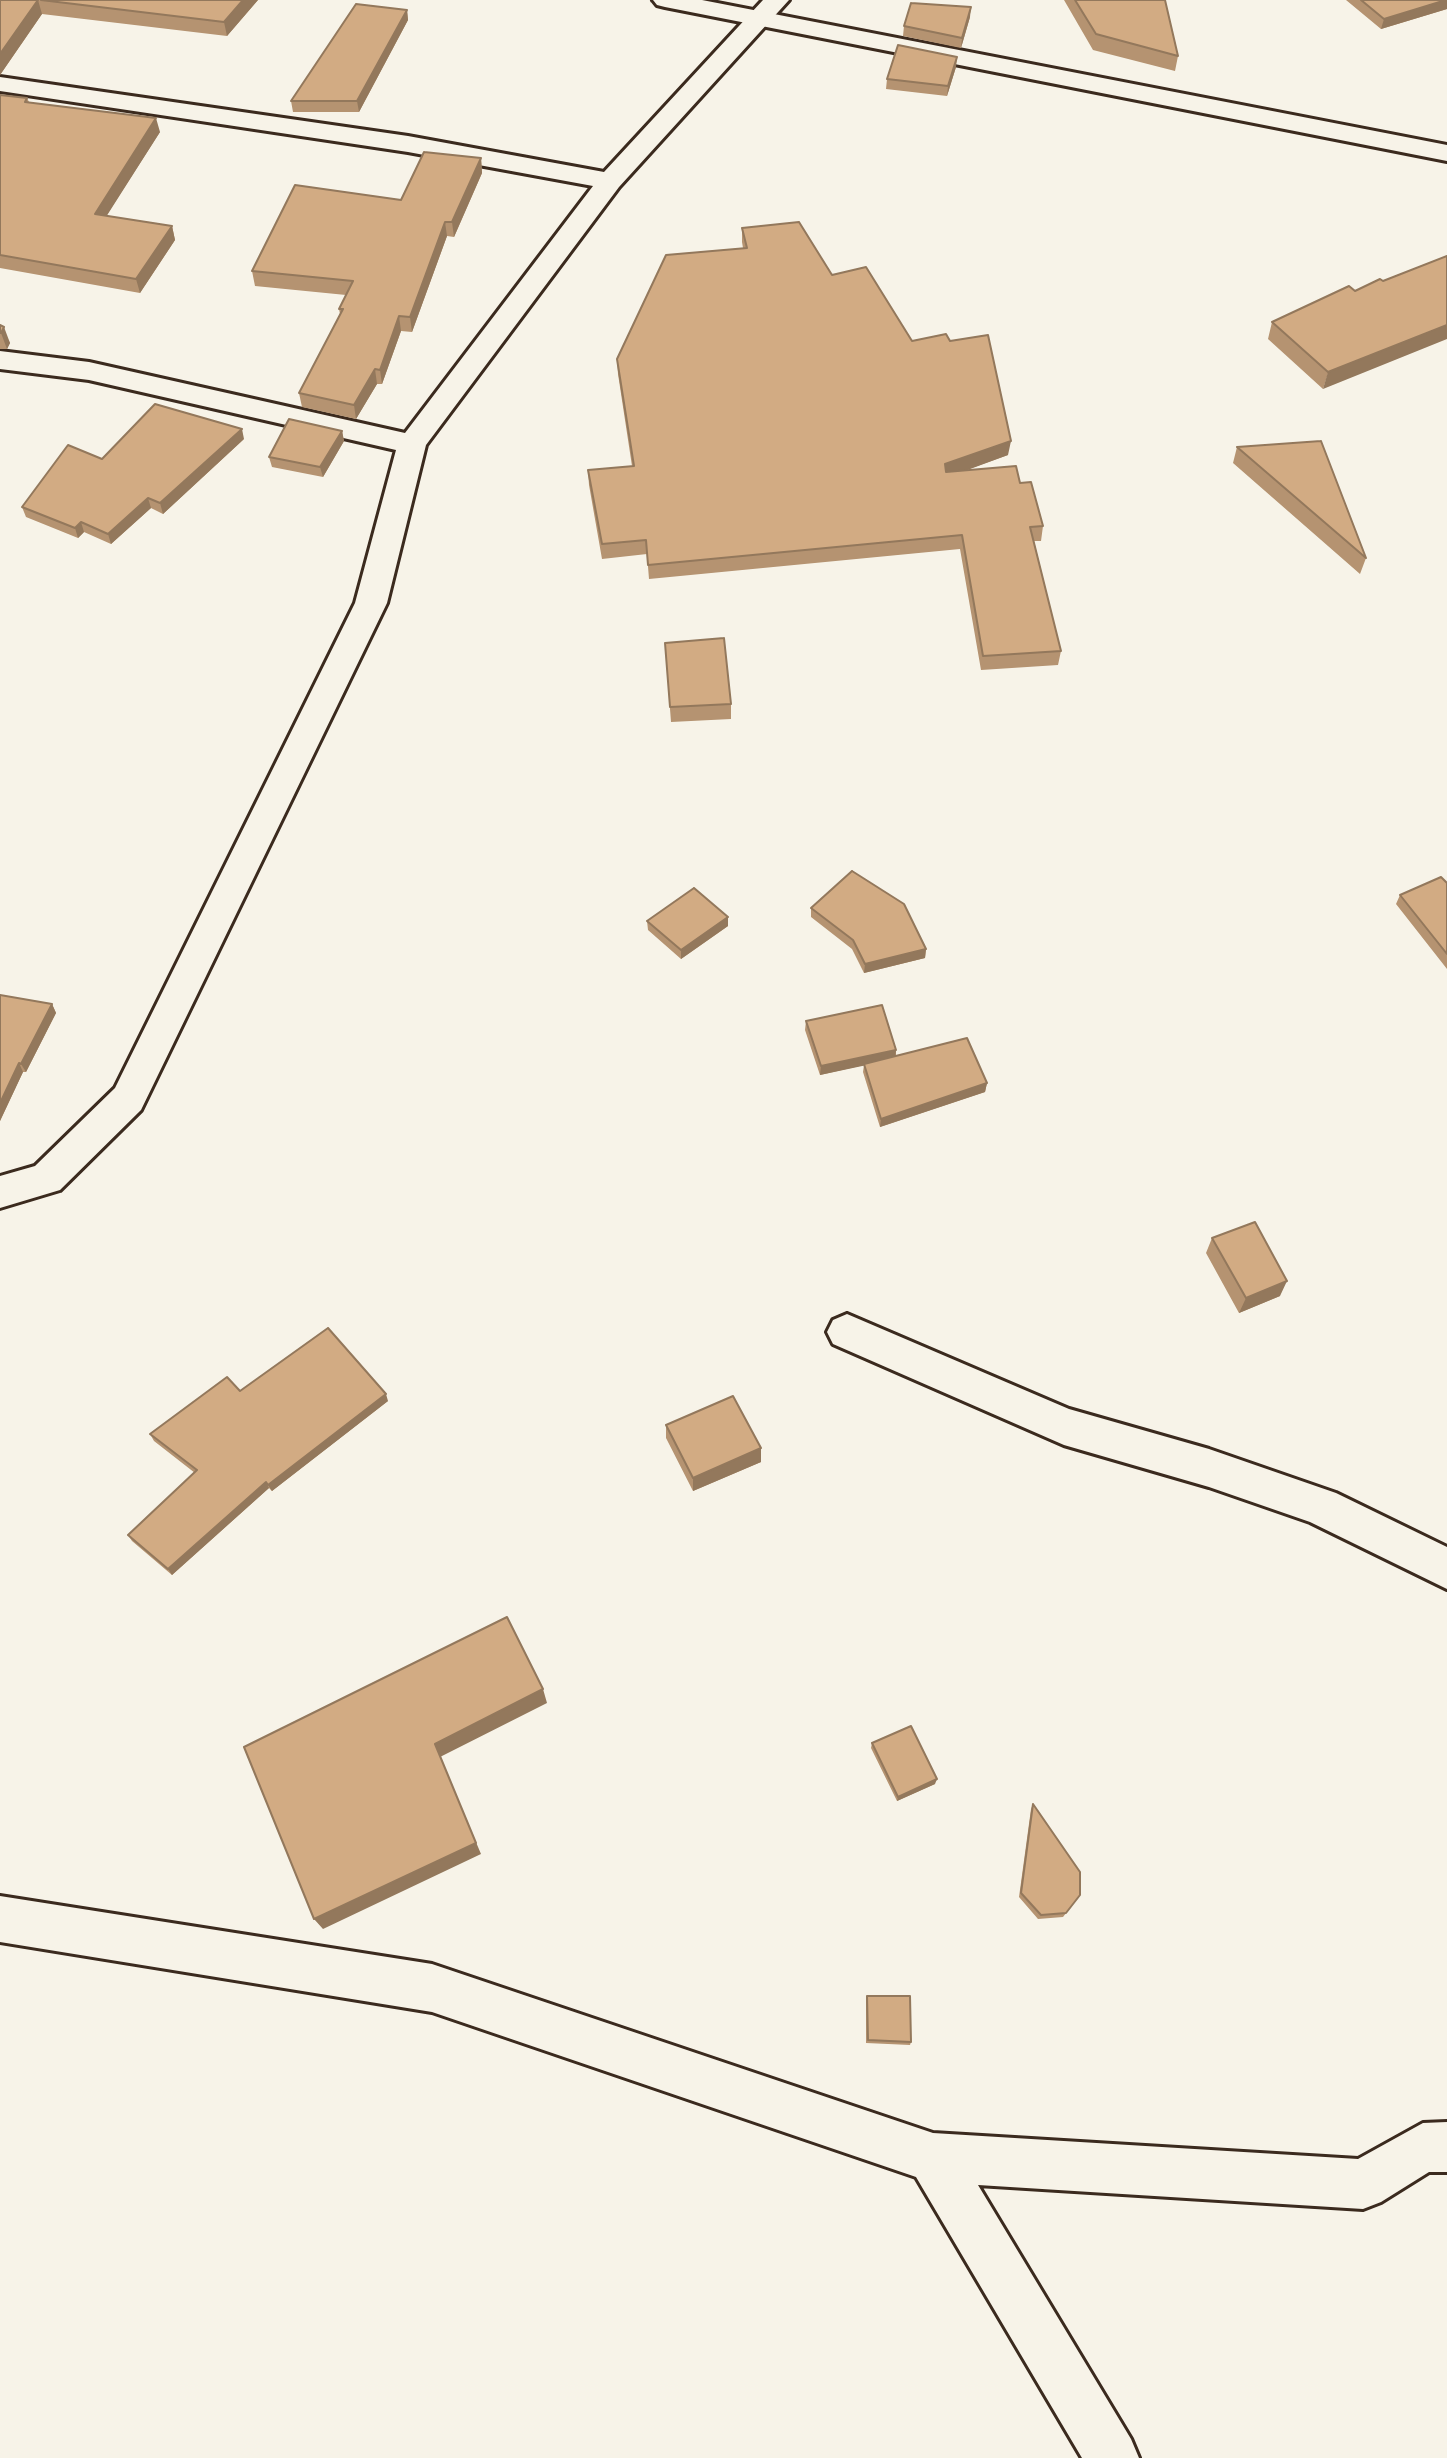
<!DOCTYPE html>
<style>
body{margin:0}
canvas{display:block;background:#f7f3e8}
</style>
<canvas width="1447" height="2458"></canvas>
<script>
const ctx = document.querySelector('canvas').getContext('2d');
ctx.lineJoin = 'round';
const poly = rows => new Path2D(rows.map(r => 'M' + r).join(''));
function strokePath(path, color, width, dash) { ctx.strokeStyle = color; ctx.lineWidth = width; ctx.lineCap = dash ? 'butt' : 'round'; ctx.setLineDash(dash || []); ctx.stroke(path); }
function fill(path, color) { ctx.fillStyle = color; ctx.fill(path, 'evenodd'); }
const street = poly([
 [763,0,789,0,619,187,426,445,387,603,141,1110,60,1190,0,1208,0,1176,35,1166,115,1088,355,603,396,450,89,380,0,369,0,351,89,362,405,433,593,186,408,152,0,91,0,77,408,136,604,172,763,0],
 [847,1314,1069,1409,1209,1449,1336,1493,1447,1547,1447,1589,1310,1522,1209,1487,1064,1445,833,1344,827,1332,833,1320,847,1314],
 [0,1896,432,1964,933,2133,1358,2159,1423,2123,1447,2122,1447,2172,1429,2172,1381,2202,1363,2209,978,2185,1131,2439,1139,2458,1082,2458,916,2177,432,2012,0,1942,0,1896]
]);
const secondary = poly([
 [653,0,702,0,1447,145,1447,161,665,7,657,5,653,0]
]);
strokePath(street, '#3b2a1e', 6);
strokePath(secondary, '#3b2a1e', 6);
fill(street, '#f7f3e8');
fill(secondary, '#f7f3e8');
fill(poly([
 [0,0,258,0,227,36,42,14,0,75],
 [1064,0,1165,0,1178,56,1175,71,1093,50],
 [1346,0,1447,0,1447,9,1381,29],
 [407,10,408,20,359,112,293,112,291,101],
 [970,17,961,48,903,36,904,26],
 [956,67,947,96,886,89,887,79],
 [0,95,27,98,29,102,160,132,106,216,172,226,175,240,140,293,0,268],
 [481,158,482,173,454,237,447,236,412,332,401,331,382,384,377,384,356,419,302,407,299,393,340,314,339,309,346,295,255,286,252,271,401,200],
 [742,228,832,275,912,341,1008,455,966,470,1020,483,1043,526,1041,541,1034,541,1061,651,1058,665,981,670,960,549,649,579,647,554,602,559,589,485,588,470,632,466,618,374,617,359,743,248,742,242],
 [1355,291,1323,389,1268,339,1272,322],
 [0,325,10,343,7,349,0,349],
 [342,431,344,441,323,477,272,467,269,457],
 [244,439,163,514,151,508,111,544,84,532,78,538,26,517,22,507],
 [1237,447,1366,558,1360,574,1233,463],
 [665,643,731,704,731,719,671,722],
 [1447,883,1447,969,1396,904,1400,895],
 [811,908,926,949,925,958,864,973,852,949,811,917],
 [647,921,728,926,681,959,648,930],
 [0,995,52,1004,56,1013,26,1072,23,1072,0,1121],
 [806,1021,896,1050,896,1056,987,1083,985,1092,880,1127,863,1072,864,1065,820,1075,805,1030],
 [1212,1238,1280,1296,1239,1313,1206,1253],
 [240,1391,388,1401,272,1491,269,1488,172,1575,132,1541,128,1535,195,1473,154,1441,150,1434],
 [666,1425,761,1448,761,1462,693,1491,666,1438],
 [872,1743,935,1784,897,1801,871,1748],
 [1033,1804,1080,1895,1063,1917,1038,1919,1019,1897,1031,1809],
 [867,1996,911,2042,910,2045,866,2043,866,1999]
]), '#b59371');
fill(poly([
 [38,0,42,14,0,75,0,54],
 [243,0,258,0,227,36,224,22],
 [1447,0,1447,9,1381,29,1384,19],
 [971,7,970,17,961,48,962,38],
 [407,10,408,20,359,112,357,101],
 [957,57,956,67,947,96,948,86],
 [156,118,160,132,99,228,95,214],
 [481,158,482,173,454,237,452,222],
 [445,222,447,236,412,332,410,317],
 [172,226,175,240,140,293,136,279],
 [399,316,401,331,382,384,380,370],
 [1447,325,1447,339,1323,389,1328,372],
 [4,327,10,343,7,349,1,333],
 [375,369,377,384,356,419,354,405],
 [242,429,244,439,163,514,160,503],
 [342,431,344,441,323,477,320,467],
 [1011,441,1008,455,943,479,945,464],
 [148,498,151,508,111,544,108,534],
 [81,522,84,532,78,538,75,528],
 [728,917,728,926,681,959,681,950],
 [926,949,925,958,864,973,865,964],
 [52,1004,56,1013,26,1072,21,1064],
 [896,1050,895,1059,820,1075,821,1066],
 [19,1063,23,1072,0,1121,0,1103],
 [987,1083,985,1092,880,1127,881,1119],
 [1287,1281,1280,1296,1239,1313,1246,1298],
 [386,1394,388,1401,272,1491,268,1485],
 [761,1448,761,1462,693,1491,693,1478],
 [266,1482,269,1488,172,1575,168,1569],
 [543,1689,547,1703,440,1757,481,1854,323,1929,314,1919,435,1744],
 [937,1779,935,1784,897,1801,898,1797]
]), '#93785c');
const building = poly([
 [0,0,38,0,0,54,0,0],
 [41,0,243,0,224,22,41,0],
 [1075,0,1165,0,1178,56,1096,34,1075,0],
 [1361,0,1446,0,1384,19,1361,0],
 [911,3,971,7,962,38,904,26,911,3],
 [356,4,407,10,357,101,291,101,356,4],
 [898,45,957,57,948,86,887,79,898,45],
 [0,95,27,98,25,102,156,118,95,214,172,226,136,279,0,255,0,95],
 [424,152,481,158,452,222,445,222,410,317,399,316,380,370,375,369,354,405,299,393,343,309,339,309,353,281,252,271,295,185,401,200,424,152],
 [799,222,832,275,866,267,912,341,946,334,950,341,988,335,1011,441,945,464,946,472,1016,466,1020,483,1031,482,1043,526,1030,527,1061,651,983,656,962,535,648,565,646,540,602,544,588,470,634,466,617,359,666,255,747,248,742,228,799,222],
 [1447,256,1447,325,1328,372,1272,322,1349,286,1355,291,1380,279,1383,281,1447,256],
 [0,325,4,327,1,333,0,333,0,325],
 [155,404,242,429,160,503,148,498,108,534,81,522,75,528,22,507,68,445,102,459,155,404],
 [289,419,342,431,320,467,269,457,289,419],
 [1321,441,1366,558,1237,447,1321,441],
 [724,638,731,704,670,707,665,643,724,638],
 [852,871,904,904,926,949,865,964,853,940,811,908,852,871],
 [1441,877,1447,883,1447,954,1400,895,1441,877],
 [694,888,728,917,681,950,647,921,694,888],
 [0,995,52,1004,21,1064,19,1063,0,1103,0,995],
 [882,1005,896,1050,821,1066,806,1021,882,1005],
 [967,1038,987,1083,881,1119,864,1064,967,1038],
 [1255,1222,1287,1281,1246,1298,1212,1238,1255,1222],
 [328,1328,386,1394,268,1485,266,1482,168,1569,128,1535,197,1470,150,1434,227,1377,240,1391,328,1328],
 [733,1396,761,1448,693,1478,666,1425,733,1396],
 [507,1617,543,1689,435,1744,476,1843,314,1919,244,1747,507,1617],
 [911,1726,937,1779,898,1797,872,1743,911,1726],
 [1033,1804,1080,1872,1080,1895,1066,1913,1041,1915,1021,1893,1033,1804],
 [867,1996,910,1996,911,2042,868,2040,867,1996]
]);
fill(building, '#d2ab83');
strokePath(building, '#93785c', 2);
</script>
